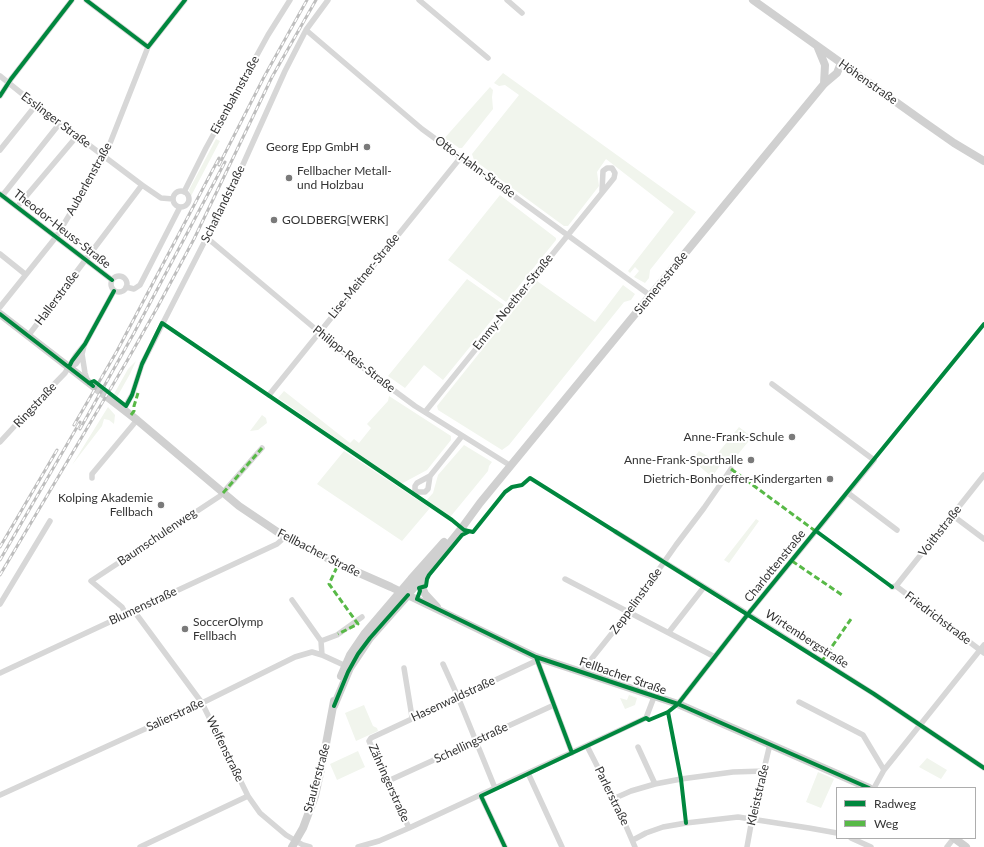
<!DOCTYPE html>
<meta charset="utf-8">
<style>
body{margin:0}
#map{position:relative;width:984px;height:847px;overflow:hidden;background:#fff;font-family:Lato,sans-serif}
canvas{display:block}
.legend{position:absolute;left:836px;top:787px;width:140px;height:52px;box-sizing:border-box;background:#fff;border:1px solid #adadad;margin:0;padding:5px 7px;list-style:none;font-size:12px;color:#333}
.legend li{display:flex;align-items:center;gap:8px;height:20px}
.legend b{width:20px;border:1px solid #adadad}
</style>
<div id="map">
<canvas width="984" height="847"></canvas>
<ul class="legend">
<li><b style="height:5px;background:#00873e"></b>Radweg</li>
<li><b style="height:5px;background:#58b947"></b>Weg</li>
</ul>
</div>
<script>
const ctx = document.querySelector('canvas').getContext('2d');
ctx.lineJoin = 'round';
function fill(path, color) { ctx.fillStyle = color; ctx.fill(path, 'evenodd'); }
const poly = rows => new Path2D(rows.map(r => 'M' + r).join(''));
function strokePath(path, color, width, dash) { ctx.strokeStyle = color; ctx.lineWidth = width; ctx.lineCap = dash ? 'butt' : 'round'; ctx.setLineDash(dash || []); ctx.stroke(path); }
function write(font, color, halo, rows, align = 'center') {
  ctx.font = font + ' Lato,sans-serif'; ctx.lineWidth = 4; ctx.setLineDash([]); ctx.textBaseline = 'middle'; ctx.strokeStyle = halo; ctx.fillStyle = color; for (const [text, x, y, turn = 0] of rows) {
    ctx.save(); ctx.translate(x, y); ctx.rotate((+turn || 0) * Math.PI / 180); ctx.textAlign = isNaN(turn) ? turn : align; if (halo) ctx.strokeText(text, 0, 0); ctx.fillText(text, 0, 0); ctx.restore();
  }
}
fill(poly([
 [503,73,696,212,650,270,649,278,645,283,634,277,639,271,635,267,630,273,628,271,674,212,606,159,599,169,597,172,599,186,568,226,564,226,474,160,472,154,519,95,505,85,499,86,494,83],
 [490,87,493,90,492,97,493,109,462,148,459,148,448,140,445,144,442,141],
 [216,139,220,141,191,196,189,190],
 [500,195,556,238,556,240,506,302,448,260],
 [467,279,504,305,443,380,424,365,405,388,388,376],
 [537,281,595,322,623,285,635,294,631,300,624,302,509,445,502,450,438,410,437,406],
 [136,361,130,374,117,397,114,394,128,369],
 [284,391,350,443,354,439,359,443,371,428,367,424,388,401,389,396,451,436,451,440,427,470,401,484,278,398],
 [108,407,115,415,114,424,109,420,104,419,102,426,72,465],
 [262,415,266,418,267,423,258,430,250,431],
 [739,427,752,437,731,463,718,453],
 [464,445,492,462,489,466,488,471,451,516,449,517,426,501,433,493,438,475],
 [344,451,430,508,402,541,317,484],
 [699,451,721,464,712,477,692,460],
 [756,519,759,521,729,563,724,560],
 [629,695,637,698,635,705,625,709,620,698,627,700],
 [364,705,373,726,377,728,378,731,356,741,345,713],
 [358,751,365,767,337,780,330,764],
 [927,758,947,770,941,779,919,767],
 [818,772,834,779,821,808,806,802]
]), '#f1f5ed');
strokePath(poly([
 [86,0,148,47],
 [419,0,488,58],
 [507,0,522,13],
 [306,30,422,129,651,296],
 [0,76,36,105,142,185,161,198,173,199],
 [0,96,11,79,72,0],
 [0,150,36,105],
 '173 199a8 8 0 1 1 16 0a8 8 0 1 1-16 0Z',
 [184,192,206,148,268,35,290,0],
 [0,194,112,280],
 [2,196,60,123],
 [17,207,77,136],
 [206,239,212,242,350,358,415,406,511,466],
 [0,254,25,274],
 '111 284a8 8 0 1 1 16 0a8 8 0 1 1-16 0Z',
 [126,287,134,289,140,285,180,207],
 [0,307,56,237,105,156,148,47,185,0],
 [28,336,142,185],
 [82,354,85,373,88,382],
 [69,367,76,364,78,361,82,354,84,346],
 [269,395,461,157],
 [123,410,132,395,142,364,236,180,285,71,306,30,328,0],
 [425,412,614,178,615,173,612,168,607,168,603,171,602,192],
 [0,442,34,405,65,373,76,355,85,344,114,291],
 [430,476,428,489,425,492,418,492,415,490,415,486,417,483,430,476,462,436],
 [92,478,92,474,137,420],
 [848,493,897,530],
 [952,515,984,539],
 [616,532,748,614,874,694,984,768],
 [565,579,715,657],
 [896,586,984,475],
 [892,587,896,586,984,653],
 [292,600,321,641,322,655],
 [0,604,50,521],
 [134,611,202,703,248,796,260,813,286,835,303,845,310,847],
 [126,614,122,607,91,581,220,496,262,448],
 [669,632,704,587],
 [321,641,337,635,362,617],
 [536,657,572,753],
 [443,664,458,697,495,788],
 [404,668,412,717],
 [581,672,629,612,676,545,704,508,731,469],
 [0,673,277,544,285,537],
 [799,702,863,735,884,770],
 [678,704,748,614,874,460,772,384],
 [587,746,616,803,635,847],
 [638,747,655,784],
 [528,773,562,847],
 [388,781,554,705],
 [874,788,884,770,984,645],
 [0,795,202,703,295,657,312,652,322,655,348,667],
 [481,796,505,847],
 [613,799,631,791,655,784,681,779,733,772,764,771],
 [409,828,369,741,371,738,536,661],
 [851,838,871,847],
 [633,840,646,833,663,827,686,823,738,817,809,828,837,833],
 [140,847,248,796],
 [358,847,379,841,409,828,646,718,654,697],
 [747,847,752,819,770,744],
 [947,847,954,838]
]), '#d7d7d7', 5.5);
strokePath(poly([
 [753,0,924,122,954,143,984,161],
 [818,48,825,65,824,84],
 [0,314,137,420,239,506,285,537,341,565,391,587,536,657,678,704,869,788],
 [423,576,422,587,425,594,437,607],
 [341,676,350,655,365,633,411,579,444,542],
 [334,706,350,668,370,638,408,595,461,529,480,503,824,84,837,73,841,63],
 [954,838,966,847],
 [292,847,303,828,315,796,323,760,334,701]
]), '#d0d0d0', 8);
const rail = poly([
 [219,165,264,77,307,0],
 [74,425,117,351,219,158],
 [80,429,134,333,225,162],
 [0,547,57,450],
 [0,560,80,422],
 [0,575,127,361,157,308,194,239,272,77,316,0]
]);
strokePath(rail, '#bebebe', 3);
strokePath(rail, '#fff', 1.5, [4.5]);
strokePath(poly([
 [131,415,134,411,134,406,138,393],
 [731,469,818,533],
 [223,493,262,448],
 [792,561,842,595],
 [337,567,329,584,358,624,338,634],
 [822,661,851,619]
]), '#58b947', 3, [6, 3]);
strokePath(poly([
 [86,0,148,47,185,0],
 [0,96,11,79,72,0],
 [0,194,112,280],
 [0,314,93,386],
 [69,367,72,361,85,344,114,291],
 [89,383,94,381,126,406,132,395,142,364,162,323,452,520,464,530,473,532,505,492,512,487,522,485,530,478,874,694,984,768],
 [816,531,892,587],
 [468,532,462,535,429,575,427,579,426,586,419,588,420,591,417,599,536,657,678,704,869,788],
 [536,657,572,753],
 [334,706,348,672,358,654,370,638,408,595],
 [668,712,681,779,686,823],
 [505,847,481,796,646,718,649,720,668,712,678,704,748,614,984,324]
]), '#00873e', 4);
for (const [x, y, r, color] of [
 [367,147,4,"#7a7a7a"],
 [289,178,4,"#7a7a7a"],
 [274,220,4,"#7a7a7a"],
 [792,437,4,"#7a7a7a"],
 [751,460,4,"#7a7a7a"],
 [830,479,4,"#7a7a7a"],
 [161,505,4,"#7a7a7a"],
 [185,629,4,"#7a7a7a"]
]) { const dot = new Path2D(); dot.arc(x, y, r, 0, 2 * Math.PI); ctx.fillStyle = color; ctx.fill(dot); strokePath(dot, '#fff', 1.5); }
write('12px', '#333', '#fff', [
 ["Höhenstraße",868,82,35],
 ["Eisenbahnstraße",235,95,-61],
 ["Esslinger Straße",56,120,37],
 ["Otto-Hahn-Straße",475,167,36],
 ["Auberlenstraße",89,179,-61],
 ["Schaflandstraße",223,204,-64],
 ["Theodor-Heuss-Straße",62,229,38],
 ["Lise-Meitner-Straße",364,276,-51],
 ["Siemensstraße",661,283,-51],
 ["Hallerstraße",57,298,-53],
 ["Emmy-Noether-Straße",513,302,-51],
 ["Philipp-Reis-Straße",354,359,38],
 ["Ringstraße",35,405,-47],
 ["Voithstraße",940,531,-52],
 ["Baumschulenweg",157,537,-34],
 ["Fellbacher Straße",319,553,27],
 ["Charlottenstraße",775,566,-51],
 ["Zeppelinstraße",636,601,-54],
 ["Blumenstraße",143,606,-25],
 ["Friedrichstraße",938,618,37],
 ["Wirtembergstraße",807,639,33],
 ["Fellbacher Straße",623,676,19],
 ["Hasenwaldstraße",453,699,-25],
 ["Salierstraße",175,715,-25],
 ["Schellingstraße",471,743,-25],
 ["Welfenstraße",225,749,64],
 ["Stauferstraße",317,778,-75],
 ["Zähringerstraße",389,783,66],
 ["Kleiststraße",758,795,-77],
 ["Parlerstraße",612,796,64]
]);
write('12px', '#333', '#fff', [
 ["Georg Epp GmbH",359,147],
 ["Fellbacher Metall-",297,171,"left"],
 ["und Holzbau",297,185,"left"],
 ["GOLDBERG[WERK]",282,220,"left"],
 ["Anne-Frank-Schule",784,437],
 ["Anne-Frank-Sporthalle",743,460],
 ["Dietrich-Bonhoeffer-Kindergarten",822,479],
 ["Kolping Akademie",153,498],
 ["Fellbach",153,512],
 ["SoccerOlymp",193,622,"left"],
 ["Fellbach",193,636,"left"]
], 'right');
</script>
